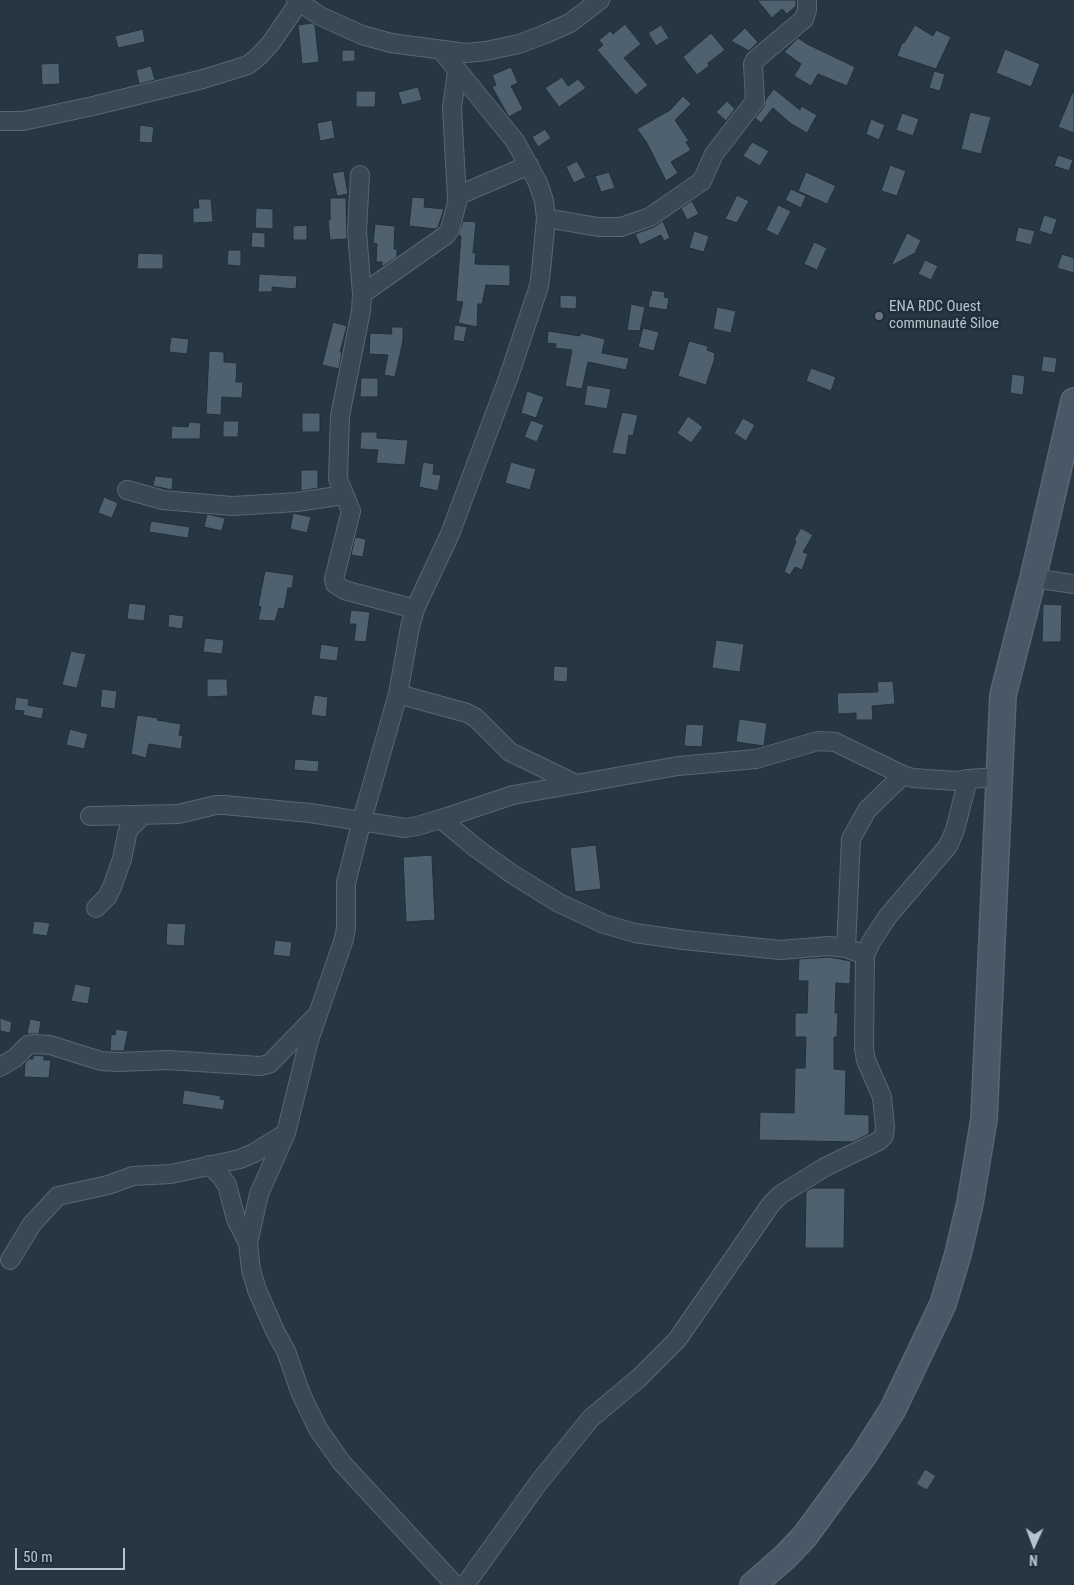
<!DOCTYPE html>
<meta charset="utf-8">
<style>
body{margin:0}
#map{position:relative;width:1074px;height:1585px;overflow:hidden;background:#263743;font-family:"Roboto Condensed",sans-serif}
canvas{display:block}
.north{position:absolute;left:1009px;top:1520px;width:50px;height:50px;-webkit-text-stroke:4px #1f2e38;paint-order:stroke;rotate:182deg;font-size:14px;font-weight:700;line-height:20px;text-align:center;color:#b7c3cd}
.north::after{content:'';display:block;margin:auto;width:18px;height:22px;background:#b7c3cd;clip-path:polygon(50% 0,100% 100%,50% 72%,0 100%)}
.scale{position:absolute;left:15px;top:1548px;width:110px;height:22px;box-sizing:border-box;border:2px solid #b7c3cd;border-top:0;padding-left:6px;font-size:15px;line-height:18px;white-space:nowrap;color:#b7c3cd;-webkit-text-stroke:4px #1f2e38;paint-order:stroke}
</style>
<div id="map">
<canvas width="1074" height="1585"></canvas>
<div class="north">N</div>
<div class="scale">50 m</div>
</div>
<script>
const ctx = document.querySelector('canvas').getContext('2d');
ctx.lineJoin = 'round';
function fill(path, color) { ctx.fillStyle = color; ctx.fill(path, 'evenodd'); }
const poly = rows => new Path2D(rows.map(r => 'M' + r).join(''));
function strokePath(path, color, width, dash) { ctx.strokeStyle = color; ctx.lineWidth = width; ctx.lineCap = dash ? 'butt' : 'round'; ctx.setLineDash(dash || []); ctx.stroke(path); }
function write(font, color, halo, rows, align = 'center') {
  ctx.font = font + ' "Roboto Condensed",sans-serif'; ctx.lineWidth = 5; ctx.setLineDash([]); ctx.textBaseline = 'middle'; ctx.strokeStyle = halo; ctx.fillStyle = color; for (const [text, x, y, turn = 0] of rows) {
    ctx.save(); ctx.translate(x, y); ctx.rotate((+turn || 0) * Math.PI / 180); ctx.textAlign = isNaN(turn) ? turn : align; if (halo) ctx.strokeText(text, 0, 0); ctx.fillText(text, 0, 0); ctx.restore();
  }
}
const building = poly([
 [757,0,796,0,796,6,787,14,782,9,772,18,757,0],
 [312,23,315,25,319,62,302,64,298,25,312,23],
 [625,24,641,44,624,58,648,85,636,95,597,50,603,45,599,40,610,31,613,34,625,24],
 [661,25,669,38,656,46,648,33,661,25],
 [915,25,933,36,936,30,951,37,936,69,897,56,902,43,904,43,915,25],
 [745,28,758,42,749,51,731,41,745,28],
 [143,29,145,42,118,48,115,36,143,29],
 [711,33,725,50,708,63,709,66,697,75,683,57,711,33],
 [798,38,807,44,855,67,847,86,818,74,811,86,794,76,801,64,784,52,798,38],
 [1005,49,1040,64,1031,87,996,73,1005,49],
 [342,50,355,50,355,61,342,62,342,50],
 [59,63,60,84,42,85,41,64,59,63],
 [151,66,155,80,139,84,136,70,151,66],
 [511,67,518,83,511,86,523,109,509,117,492,87,496,85,492,75,511,67],
 [934,71,945,74,940,91,929,88,934,71],
 [562,77,568,86,578,79,586,88,559,107,545,88,562,77],
 [418,87,422,100,402,105,398,92,418,87],
 [774,89,800,110,801,106,817,115,807,133,790,123,773,108,761,123,755,118,763,108,766,99,774,89],
 [1074,89,1074,133,1058,127,1074,89],
 [356,91,376,91,375,107,356,107,356,91],
 [683,96,691,104,675,120,689,141,686,142,691,150,671,162,678,173,666,181,647,143,637,129,670,110,683,96],
 [727,101,735,109,726,121,716,112,727,101],
 [970,112,991,117,981,154,961,149,970,112],
 [902,113,919,119,913,136,896,130,902,113],
 [871,119,885,125,879,140,866,134,871,119],
 [332,120,335,138,320,141,317,123,332,120],
 [140,125,154,127,152,143,139,142,140,125],
 [545,129,551,138,538,147,532,137,545,129],
 [752,142,769,151,760,166,743,156,752,142],
 [1058,155,1073,160,1069,171,1054,166,1058,155],
 [577,161,586,177,574,183,566,167,577,161],
 [890,165,906,171,897,196,881,191,890,165],
 [344,171,348,194,337,196,332,173,344,171],
 [609,172,615,188,601,192,595,176,609,172],
 [806,172,836,186,827,204,798,191,806,172],
 [791,189,806,196,801,208,785,200,791,189],
 [737,195,749,201,737,223,725,219,737,195],
 [412,197,425,198,424,207,444,209,438,227,436,229,409,226,412,197],
 [330,198,346,198,347,239,330,240,328,220,330,220,330,198],
 [198,199,211,199,213,222,193,223,193,208,199,208,198,199],
 [692,201,699,214,687,220,681,208,692,201],
 [778,205,791,211,778,236,766,230,778,205],
 [256,208,273,209,273,229,255,228,256,208],
 [1044,215,1057,219,1052,235,1039,231,1044,215],
 [463,221,476,222,473,253,476,253,475,264,510,265,510,286,486,285,482,304,478,304,477,327,458,323,463,302,456,301,461,236,458,236,463,221],
 [663,221,670,238,664,241,661,235,640,245,635,234,654,227,663,221],
 [375,224,395,226,394,249,397,249,397,257,382,267,382,262,376,262,377,244,373,243,375,224],
 [307,225,307,240,293,240,293,226,307,225],
 [1018,227,1035,231,1031,245,1015,241,1018,227],
 [694,231,709,236,704,252,689,248,694,231],
 [252,232,265,233,265,248,251,247,252,232],
 [907,233,921,240,915,253,891,266,907,233],
 [814,242,827,248,817,270,804,264,814,242],
 [228,250,241,250,241,266,227,265,228,250],
 [138,253,163,254,163,269,137,269,138,253],
 [1062,254,1074,258,1074,273,1057,268,1062,254],
 [925,260,938,266,931,280,918,274,925,260],
 [259,274,297,276,296,289,272,287,272,292,258,292,259,274],
 [652,290,665,292,664,297,669,298,667,310,648,307,650,296,651,296,652,290],
 [560,295,577,296,576,309,560,308,560,295],
 [631,304,645,307,640,331,627,330,631,304],
 [717,307,736,311,731,333,713,329,717,307],
 [333,322,347,326,340,352,342,352,339,369,322,365,333,322],
 [455,325,467,327,464,342,453,340,455,325],
 [391,327,403,327,403,341,395,377,384,375,388,355,369,354,370,333,392,334,391,327],
 [643,328,659,332,654,351,638,347,643,328],
 [548,331,580,336,580,333,605,339,602,353,629,358,626,370,588,362,582,389,565,386,572,350,555,348,556,344,547,343,548,331],
 [171,337,189,339,187,354,169,352,171,337],
 [689,341,708,346,707,350,715,353,714,358,715,358,706,385,678,376,689,341],
 [209,351,224,352,224,362,237,363,236,382,243,382,242,398,222,397,221,415,206,414,209,351],
 [1043,356,1057,358,1055,373,1041,371,1043,356],
 [811,368,836,377,831,391,806,381,811,368],
 [1012,374,1025,376,1023,395,1010,393,1012,374],
 [361,378,378,378,378,397,360,397,361,378],
 [587,385,611,389,607,409,584,405,587,385],
 [527,391,544,397,536,418,521,413,527,391],
 [622,412,638,415,633,436,629,435,626,455,612,453,622,412],
 [302,413,320,413,320,432,302,432,302,413],
 [688,416,703,427,691,443,677,433,688,416],
 [743,418,755,425,746,441,734,433,743,418],
 [531,420,544,425,537,442,524,437,531,420],
 [223,421,239,421,238,437,223,437,223,421],
 [189,422,201,423,200,439,171,439,172,426,188,427,189,422],
 [361,432,377,432,377,438,408,440,405,465,376,463,378,450,360,449,361,432],
 [423,462,434,464,433,474,441,475,438,491,419,487,423,462],
 [511,462,536,469,530,490,505,483,511,462],
 [301,470,318,470,318,488,301,491,301,470],
 [155,476,173,478,172,490,153,486,155,476],
 [104,497,118,503,112,518,98,513,104,497],
 [293,513,311,517,307,533,290,529,293,513],
 [207,514,225,518,222,531,204,527,207,514],
 [151,521,190,527,188,538,149,532,151,521],
 [801,528,813,535,803,552,808,554,802,570,795,567,790,575,784,572,796,541,794,540,801,528],
 [355,537,366,539,363,557,351,555,355,537],
 [265,571,294,575,292,588,288,588,284,609,279,608,275,621,258,620,261,607,258,606,265,571],
 [129,603,146,605,144,621,127,619,129,603],
 [1043,604,1062,605,1061,642,1042,642,1043,604],
 [351,610,370,612,366,642,354,641,356,624,349,624,351,610],
 [169,614,184,616,182,629,168,627,169,614],
 [205,638,224,640,222,654,203,652,205,638],
 [716,640,744,644,740,672,712,668,716,640],
 [321,644,339,647,337,661,319,659,321,644],
 [71,651,86,654,77,688,62,685,71,651],
 [554,666,568,667,567,682,553,681,554,666],
 [207,679,227,679,228,696,207,697,207,679],
 [893,681,895,704,872,706,873,720,856,720,856,713,838,714,837,693,878,692,877,682,893,681],
 [102,689,117,691,115,709,100,707,102,689],
 [314,695,328,697,326,717,311,715,314,695],
 [16,697,29,699,28,705,44,708,42,719,23,715,24,711,14,710,16,697],
 [137,715,158,718,157,720,181,724,179,735,183,736,181,749,149,744,146,758,131,754,137,715],
 [739,719,767,723,764,746,736,742,739,719],
 [686,724,704,725,702,747,684,746,686,724],
 [70,729,88,734,84,749,66,745,70,729],
 [295,759,319,761,318,772,294,770,295,759],
 [596,845,601,889,575,892,570,848,596,845],
 [432,855,435,920,406,922,403,857,432,855],
 [34,921,50,923,47,936,32,934,34,921],
 [167,923,186,924,184,946,166,945,167,923],
 [275,940,292,942,290,957,273,955,275,940],
 [829,957,851,961,850,984,836,983,835,1013,838,1013,837,1037,834,1037,834,1069,846,1070,845,1114,869,1115,869,1134,853,1142,759,1140,760,1112,794,1113,795,1068,805,1068,806,1037,795,1037,795,1013,807,1013,808,981,798,981,799,959,829,957],
 [75,984,91,987,88,1004,71,1001,75,984],
 [0,1018,12,1022,10,1033,0,1031,0,1018],
 [30,1019,41,1021,39,1034,27,1034,30,1019],
 [116,1029,128,1031,124,1051,110,1051,111,1034,115,1035,116,1029],
 [33,1055,44,1056,44,1060,51,1060,49,1078,24,1077,25,1063,29,1059,33,1059,33,1055],
 [184,1090,221,1096,220,1099,225,1100,223,1110,182,1104,184,1090],
 [812,1188,845,1188,844,1248,805,1248,806,1191,812,1188],
 [925,1469,936,1476,927,1490,916,1484,925,1469]
]);
fill(building, '#4f616e');
strokePath(building, '#21303a', 1);
const minor = poly([
 [296,0,320,16,362,35,391,43,466,53,486,51,519,44,545,34,570,23,600,0],
 [441,50,515,141,538,183,544,201,546,218,541,271,539,286,509,376,450,534,415,609,410,627,398,694,362,820,346,883,346,928,344,939,309,1040,286,1133,259,1194,248,1243,251,1270,257,1290,275,1331,286,1351,301,1394,318,1429,342,1463,455,1585],
 [0,121,23,121,93,106,203,79,248,65,259,56,271,43,299,2],
 [360,175,357,231,362,294],
 [457,199,452,108,457,71],
 [546,218,598,227,621,227,650,217,702,181,714,154,755,101,753,64,755,60,804,19,807,10,807,0],
 [127,490,163,500,232,506,297,502,344,495],
 [1033,578,1074,584],
 [415,609,344,590,335,584,334,579,351,511,338,479,340,416,361,311,362,294,446,235,450,229,459,195,529,165],
 [398,694,467,713,476,718,510,752,576,784,678,766,756,759,818,741,835,742,903,775,913,778,956,781,968,779,999,777],
 [90,816,178,814,216,805,224,805,310,813,405,828,417,826,441,819,513,795,576,784],
 [441,819,476,848,512,874,559,903,604,924,635,933,684,940,780,950,829,946,846,948,865,955],
 [96,908,107,897,112,887,122,859,128,830,142,816],
 [846,948,851,839,867,810,903,775],
 [0,1067,15,1058,28,1045,35,1044,50,1045,101,1061,119,1062,168,1060,260,1066,269,1064,275,1058,314,1018],
 [209,1165,220,1175,227,1185,236,1219,248,1243],
 [10,1260,32,1224,58,1196,108,1185,133,1176,171,1174,240,1159,254,1153,286,1133],
 [465,1585,539,1482,591,1418,639,1378,677,1340,771,1204,780,1195,825,1167,879,1141,884,1136,885,1127,882,1097,866,1060,864,1049,865,955,871,942,888,916,948,846,955,830,968,779]
]);
const secondary = poly([
 [753,1585,785,1557,805,1536,864,1455,893,1409,943,1304,958,1254,970,1203,984,1119,1003,695,1033,578,1074,401]
]);
strokePath(minor, '#586670', 20);
strokePath(secondary, '#586670', 28);
strokePath(minor, '#3a4853', 18);
strokePath(secondary, '#485866', 25);
for (const [x, y, r, color] of [
 [879,316,5,"#6b7280"]
]) { const dot = new Path2D(); dot.arc(x, y, r, 0, 2 * Math.PI); ctx.fillStyle = color; ctx.fill(dot); strokePath(dot, '#1f2e38', 2); }
write('15px', '#b7c3cd', '#1f2e38', [
 ["ENA RDC Ouest",889,307],
 ["communauté Siloe",889,324]
], 'left');
</script>
